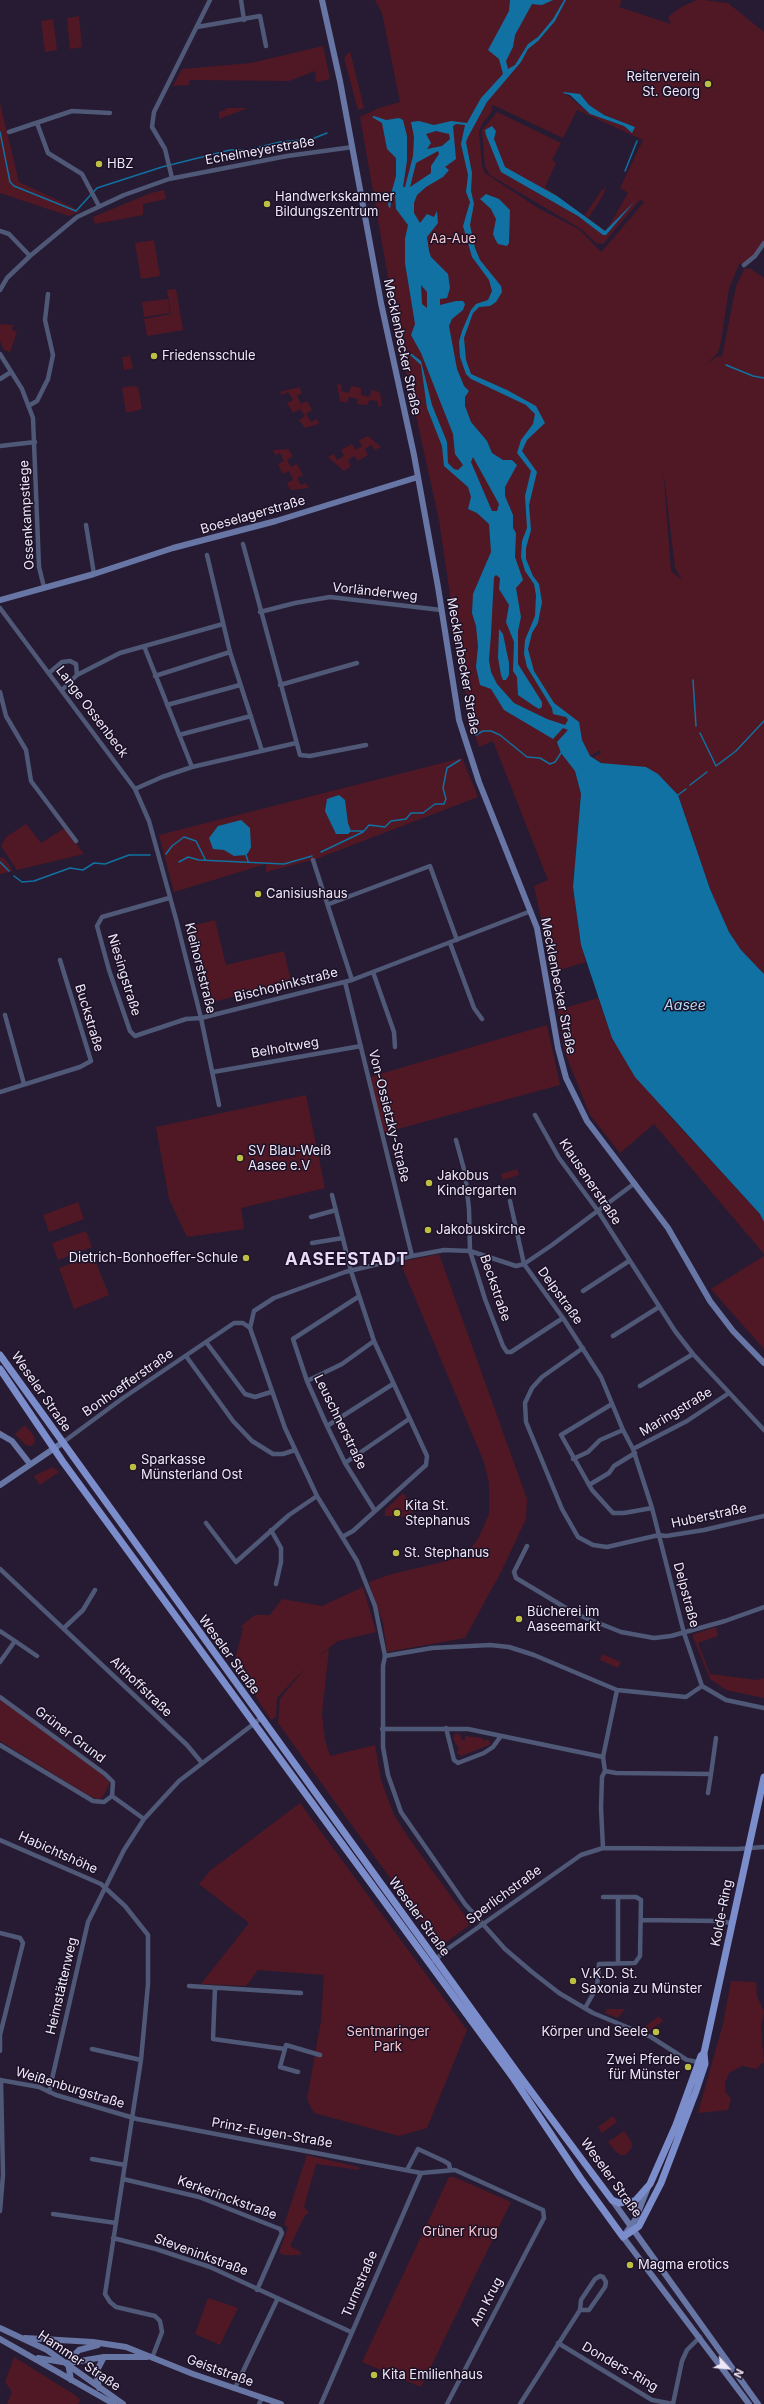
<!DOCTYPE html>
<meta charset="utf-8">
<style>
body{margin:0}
#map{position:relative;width:764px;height:2404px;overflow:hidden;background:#261b32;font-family:Inter,sans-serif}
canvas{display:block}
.north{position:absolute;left:708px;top:2348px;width:40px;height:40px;-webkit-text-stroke:3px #1c1228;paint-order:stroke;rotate:117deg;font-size:11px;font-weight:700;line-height:16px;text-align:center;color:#eee7f7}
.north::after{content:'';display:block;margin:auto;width:14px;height:18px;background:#eee7f7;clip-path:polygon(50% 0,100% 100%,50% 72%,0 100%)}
</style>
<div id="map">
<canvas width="764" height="2404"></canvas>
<div class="north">N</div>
</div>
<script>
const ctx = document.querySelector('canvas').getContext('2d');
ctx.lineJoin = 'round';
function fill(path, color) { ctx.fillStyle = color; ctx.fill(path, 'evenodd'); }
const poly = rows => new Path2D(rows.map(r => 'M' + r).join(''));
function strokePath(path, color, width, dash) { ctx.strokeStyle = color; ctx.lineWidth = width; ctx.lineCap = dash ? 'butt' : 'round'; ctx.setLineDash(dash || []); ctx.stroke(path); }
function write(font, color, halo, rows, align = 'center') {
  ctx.font = font + ' Inter,sans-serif'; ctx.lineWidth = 3; ctx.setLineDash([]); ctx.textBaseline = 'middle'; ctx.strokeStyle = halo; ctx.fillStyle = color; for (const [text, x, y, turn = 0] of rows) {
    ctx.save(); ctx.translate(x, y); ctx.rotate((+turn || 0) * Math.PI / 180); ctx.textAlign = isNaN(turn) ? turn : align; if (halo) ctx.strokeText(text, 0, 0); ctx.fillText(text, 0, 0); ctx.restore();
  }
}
fill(poly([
 [375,0,622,0,619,7,671,24,668,17,681,7,697,0,703,0,728,3,764,32,764,244,751,261,739,264,729,289,720,347,717,354,706,364,718,356,722,357,736,286,745,268,751,269,764,278,764,974,741,950,729,932,710,889,678,795,658,774,601,763,593,757,601,753,600,750,590,756,575,771,581,794,573,887,581,945,586,962,553,972,534,886,548,880,493,741,479,747,471,723,458,649,439,520,398,334,360,117,379,108,400,102,382,13],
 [564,92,579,94,589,105,604,115,635,127,632,133,624,126,590,114],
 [493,105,563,138,577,110,643,140,620,188,628,193,606,231,588,218,602,197,606,188,602,190,584,216,545,187,556,163,552,160,561,143,497,112,482,130,485,167,490,175,581,229,596,243,603,244,640,200,644,202,605,248,601,252,580,230,538,208,485,173,482,166,479,132,482,124,493,110,491,108],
 [663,468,675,568,682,580,671,571],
 [79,16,82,47,70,49,67,18],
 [53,19,57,50,45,52,41,21],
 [323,46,330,79,316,82,315,71,289,81,190,80,189,85,173,86,182,69,251,63],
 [350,51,364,108,358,110,344,58],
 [0,103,19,182,81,211,69,216,0,193],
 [226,108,248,108,219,119,219,112,226,110],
 [164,190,166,199,143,204,143,215,95,224,93,217,151,193],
 [154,240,160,276,141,279,135,243],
 [176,289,183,330,147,336,144,319,171,314,167,290],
 [168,299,170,313,144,317,142,302],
 [0,324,13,325,12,330,17,332,10,352,4,350,0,341],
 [130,356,133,368,124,370,122,357],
 [337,384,342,385,341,391,349,393,351,386,361,388,361,395,370,397,371,390,380,392,382,406,378,406,378,401,369,400,368,405,357,404,358,399,349,397,347,403,340,401],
 [132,386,138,387,142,409,131,412,126,412,122,388],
 [299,387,302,393,297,396,301,404,307,401,312,410,306,414,311,422,317,419,319,424,305,428,299,420,305,416,300,409,293,413,287,403,293,400,288,392,282,395,280,392],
 [368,436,381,447,375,450,371,445,365,449,368,455,358,461,354,456,348,460,351,466,344,471,328,457,334,454,337,460,344,456,341,450,352,444,356,450,362,446,359,440],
 [288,449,293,456,287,460,291,467,297,464,303,475,297,478,301,485,306,483,309,488,290,490,287,483,293,480,289,471,283,474,278,464,284,461,280,453,275,455,273,450],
 [462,758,478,797,316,859,266,872,266,864,174,892,159,835],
 [26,824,41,843,65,828,84,854,17,870,1,846,6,837],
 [0,853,0,857,5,859,13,871,0,874],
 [215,920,226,965,284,951,291,982,209,1003,191,926],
 [598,998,612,1038,667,1113,760,1214,764,1222,764,1254,654,1124,620,1153,590,1115,564,1050,558,1010],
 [547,1025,560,1085,383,1133,370,1077],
 [306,1095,325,1188,241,1208,244,1229,187,1237,169,1199,156,1127],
 [517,1169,519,1175,503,1180,501,1174],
 [78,1202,84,1219,49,1232,43,1215],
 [86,1231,92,1247,58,1260,52,1243],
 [439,1254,527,1499,526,1519,501,1572,465,1638,387,1652,383,1623,369,1582,392,1574,451,1560,467,1553,478,1539,489,1514,489,1483,484,1462,400,1262],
 [93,1255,109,1295,74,1309,59,1268],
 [764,1256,764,1349,711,1289],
 [25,1425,34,1436,35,1442,32,1446,26,1445,15,1434],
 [53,1467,59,1472,40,1485,34,1476],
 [403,1493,416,1509,415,1511,405,1517,385,1516,385,1510],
 [363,1587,376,1632,338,1641,316,1658,329,1649,322,1714,325,1740,330,1756,375,1745,381,1780,394,1815,408,1837,471,1924,445,1943,435,1940,278,1723,280,1699,306,1667,277,1698,276,1717,271,1720,234,1663,243,1629,241,1626,255,1615,270,1615,282,1599,322,1606],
 [716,1627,718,1636,698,1643,710,1674,757,1680,764,1678,764,1698,726,1690,710,1679,693,1637,694,1634],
 [602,1654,621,1662,618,1668,600,1660],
 [0,1699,100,1773,110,1783,103,1796,99,1800,88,1795,0,1741],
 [459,1733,462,1740,465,1740,465,1736,482,1738,484,1741,488,1739,491,1744,461,1756,457,1753,459,1748,453,1739,455,1734],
 [300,1803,467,2030,427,2128,399,2136,314,2113,307,2099,321,2021,324,1975,258,1970,246,1986,201,1984,249,1923,199,1884,211,1870],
 [731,1981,756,1982,757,1996,764,2012,761,2027,764,2062,756,2069,742,2066,729,2073,725,2083,725,2091,731,2099,728,2110,698,2113,723,2024],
 [607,2009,625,2009,618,2018,605,2013],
 [659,2016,663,2021,648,2032,642,2029],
 [613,2116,617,2122,602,2133,598,2127],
 [624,2131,631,2141,632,2147,626,2155,621,2155,616,2152,608,2142],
 [307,2155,358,2167,360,2170,316,2164,304,2207,309,2213,305,2215,290,2246,301,2252,300,2255,285,2255,279,2253,288,2227,284,2225],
 [449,2177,454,2177,511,2202,421,2387,362,2362],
 [208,2298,238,2308,220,2345,195,2334],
 [14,2357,75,2395,80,2400,78,2404,7,2404,12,2392,5,2382]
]), '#501824');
fill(poly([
 [510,0,553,0,542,5,532,4,515,35,513,47,506,61,508,69,515,65,528,44,538,37,553,19,564,0,566,0,555,21,538,41,528,49,521,62,487,102,468,137,466,142,472,173,471,191,474,204,470,225,475,248,480,260,501,286,502,292,496,302,490,306,479,307,473,313,464,338,466,360,471,374,507,390,536,406,545,423,527,440,522,451,537,472,529,505,531,530,526,548,526,559,533,576,539,584,542,602,538,623,532,633,528,649,534,671,554,703,579,722,582,740,590,756,601,763,646,767,658,774,678,795,710,889,729,932,741,950,764,974,764,1222,760,1214,635,1077,612,1038,581,945,573,887,581,794,575,771,561,753,557,742,568,730,563,728,553,739,504,710,491,689,480,685,476,667,478,646,476,626,472,613,473,594,491,552,489,524,477,513,468,509,471,497,468,487,444,466,442,446,427,408,421,365,409,354,412,354,421,361,432,405,447,442,448,463,454,469,458,470,463,465,455,454,453,434,421,353,411,335,415,324,405,263,405,239,408,225,396,209,395,194,392,196,390,209,388,205,396,176,396,158,387,149,382,123,372,117,374,116,386,120,399,118,403,120,407,136,407,161,403,187,405,187,413,156,414,137,411,122,419,121,434,125,451,121,467,123,481,98,503,74,499,59,488,50,509,11],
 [456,124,465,125,461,144,468,175,466,192,470,202,463,226,472,257,489,280,492,291,488,300,476,304,471,310,462,331,459,342,460,357,466,374,471,379,526,405,535,414,533,424,521,440,517,453,531,471,525,496,527,528,522,541,521,557,525,571,534,584,536,595,535,616,525,640,524,654,527,667,552,708,553,714,566,717,568,720,565,725,547,719,514,703,497,684,491,672,489,660,491,634,494,577,496,575,500,578,499,589,509,605,506,622,514,642,513,671,517,677,518,695,534,706,539,709,542,707,542,702,518,664,518,631,521,617,516,588,523,580,515,557,516,533,513,528,513,515,505,496,505,487,517,465,512,460,503,460,492,453,487,441,471,422,465,406,465,397,469,391,464,386,457,369,449,326,452,319,463,310,465,304,463,301,456,301,440,305,440,299,447,298,450,288,448,274,431,257,429,251,427,237,438,223,437,211,434,217,427,214,420,223,414,213,414,203,417,195,426,187,443,177,449,170,445,167,456,159,453,126],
 [436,131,449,134,450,139,442,146,427,149,431,143,426,134],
 [438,151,439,154,431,166,431,173,410,187,416,163],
 [421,285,427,292,427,308,422,304],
 [473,457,499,504,497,511,492,511,471,462],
 [564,92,580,94,589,105,604,115,635,127,632,133,624,126,590,114,570,95,563,93],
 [492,126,496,131,494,139,505,167,557,196,605,231,635,201,606,235,603,235,578,216,501,172,486,135,485,130],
 [486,194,499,199,510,210,509,243,507,246,498,244,495,239,493,234,496,219,491,209,480,199],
 [499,629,503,634,509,663,509,675,506,680,503,680,501,675,498,658],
 [339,795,345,800,348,823,351,831,348,834,336,834,325,811,327,799],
 [241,820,250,828,251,847,248,853,246,855,234,856,224,850,213,849,209,838,218,826]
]), '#1171a2');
strokePath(poly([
 [0,132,10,182,14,186,76,211,97,188,162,167,230,150,248,150,280,142,312,139,327,133],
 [625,171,637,141],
 [726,365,753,376,764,378],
 [693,680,696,726],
 [700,733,716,766,736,751,764,721],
 [476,735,483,731,491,731,500,735,527,757,540,758,550,764,555,762,561,753],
 [690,785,707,772],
 [678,795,686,789],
 [351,831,364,831,369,825,385,827,391,821,406,819,411,813,423,813,435,804,444,804,446,799,443,788,447,768,460,760],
 [321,852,363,832],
 [166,854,172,846,184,837,196,841,205,859],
 [246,855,248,861],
 [0,862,9,871],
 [179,862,188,857,199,860,284,864,312,856],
 [14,876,22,882,34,881,70,868,83,870,94,863,105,864,129,855,150,855]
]), '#1171a2', 1.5);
strokePath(poly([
 [241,0,244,20],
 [197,27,260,16,266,46],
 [37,123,48,153,82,174,99,206],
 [9,132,72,111,110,113],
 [172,178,165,149,152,127,154,112,210,0],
 [0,231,9,234,30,256],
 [744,265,755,256,764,243],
 [0,290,7,278,30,256,77,217,124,195,169,179,287,156,353,147],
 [0,354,22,389,33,418,39,567,44,587],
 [0,379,11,372],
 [30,405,37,401,48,379,53,355,45,320,48,294],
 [0,446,35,442],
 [86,525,94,574],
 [243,544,300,755,310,756,366,745],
 [207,555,230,652,262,751],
 [0,608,135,789,149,821,176,919,201,1018,219,1105],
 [260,612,295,603,330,597,441,610],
 [144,646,192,767],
 [49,673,62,662,70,661,76,664,77,675],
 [155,676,230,652],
 [280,685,357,663],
 [62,690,77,675,120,653,223,624],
 [0,692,6,716,26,750,31,781,76,841],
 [167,705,240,685],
 [179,735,251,716],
 [135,789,162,777,192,767,296,743],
 [313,860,352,980],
 [169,898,102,917,97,926,109,970,130,1031,135,1036,186,1019,201,1018,352,980,531,911],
 [329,904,430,866,457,940],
 [450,943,474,1008,482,1019],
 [373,972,394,1032,395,1047],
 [345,982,412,1256],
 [5,1015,24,1084],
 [213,1072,361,1046],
 [0,1092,80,1067,91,1061,60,960],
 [535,1115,559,1158,598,1211,675,1331,693,1354,764,1430],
 [456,1140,465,1173,469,1209,470,1251,485,1299,503,1346,507,1352,511,1352,563,1318],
 [635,1183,552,1245,524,1264,516,1266,470,1251,444,1250,412,1256,345,1272,274,1298,254,1311,250,1328,285,1428,317,1496,357,1561,375,1606,385,1656,383,1666,383,1747,388,1775,401,1812,465,1904,505,1949,532,1972,559,1993,593,2013,651,2037,687,2060,698,2062],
 [332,1195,351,1271,374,1341,427,1456,426,1465,353,1531,342,1537],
 [510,1201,524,1264,563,1318,601,1377,623,1430,633,1449,652,1508,684,1633,702,1686],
 [311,1217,336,1210],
 [312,1243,343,1238],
 [583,1291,629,1261],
 [358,1297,293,1339,307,1381,327,1426,345,1463,375,1511],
 [613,1336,659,1307],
 [206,1342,245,1394,255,1397,271,1392],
 [583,1348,542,1377,532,1388,525,1403,526,1422,562,1509,578,1537,593,1545,607,1547,659,1535,666,1536,704,1530,764,1516],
 [186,1356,233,1421,252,1441,273,1454,283,1454,295,1450],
 [307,1381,342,1364,374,1341],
 [640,1386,693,1354],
 [612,1404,561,1435,592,1490,613,1513,624,1513,652,1508],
 [327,1426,393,1384],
 [62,1443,123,1398,234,1323,243,1323,250,1328],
 [633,1449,687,1421,729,1393],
 [573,1459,588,1452,600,1440,623,1430],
 [345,1463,409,1419],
 [589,1485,609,1473,614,1466,635,1453],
 [206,1523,236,1562,289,1515,317,1496],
 [271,1530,281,1548,281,1562,276,1584],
 [527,1546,514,1572,516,1578,576,1614,621,1632,654,1638,671,1636,725,1621,764,1607],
 [0,1569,187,1745,202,1763],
 [64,1628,83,1610,95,1590],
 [0,1631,15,1641,0,1662],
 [15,1641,37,1656],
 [385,1656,432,1648,490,1645,509,1647,534,1655,617,1690,686,1697,702,1686,726,1700,764,1708],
 [0,1697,105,1774,113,1782,112,1796,104,1802,93,1801,0,1745],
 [446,1728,454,1760,458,1763,484,1753,493,1747,501,1736],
 [382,1729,468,1729,603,1757],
 [605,1771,616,1773,711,1774,716,1738],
 [708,1793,711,1774],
 [112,1796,144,1819],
 [0,1840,101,1884,125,1906,148,1935,148,1984,141,2060,105,2294,110,2302,116,2307,155,2316,160,2321,162,2332,152,2358],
 [603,1848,601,1808,602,1777,605,1771,603,1757,617,1690],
 [641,1920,719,1921,731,1923],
 [0,1933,20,1938,23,1943,0,2035],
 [434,1961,446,1950,581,1855,603,1848,737,1849,764,1847],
 [618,1963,618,1897],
 [189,1986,301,1993],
 [215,1988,213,2039,285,2049,286,2045,320,2055],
 [585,2008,597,1987,599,1964,635,1963,640,1956,641,1900,636,1897,603,1897],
 [0,2036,0,2051],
 [92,2049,141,2060],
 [285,2049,280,2067,298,2072],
 [0,2080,39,2087,56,2095,137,2119,421,2173,455,2170,543,2210,544,2218,447,2404],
 [49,2092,88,1922,124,1850,144,1819,179,1781,260,1719],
 [92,2159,125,2165],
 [407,2170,418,2149,444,2161,449,2164,450,2169],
 [123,2179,199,2197,280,2229,282,2233,257,2290],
 [0,2211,3,2175,1,2080],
 [53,2214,116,2223],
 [113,2238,156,2249,210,2267,351,2332],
 [600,2276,603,2277,606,2282,605,2287,589,2310,580,2310,581,2300,595,2279,600,2276],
 [558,2343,652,2400,673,2404],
 [235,2388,277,2300],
 [259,2404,262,2398],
 [321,2404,421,2173],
 [520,2404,580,2310],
 [673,2404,682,2361,687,2350,700,2337]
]), '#4f5876', 4.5);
strokePath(poly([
 [322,0,340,81,381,303,414,455,438,587,459,720,479,782,537,928,558,1048,566,1078,587,1121,668,1228,710,1301,733,1331,764,1363],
 [0,600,94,574,173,548,276,521,418,477],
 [0,1434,12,1441,30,1464],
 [0,1485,62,1443],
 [649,2185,635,2220,623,2237,749,2404],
 [612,2200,758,2404],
 [0,2328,47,2350,123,2404],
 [25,2338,93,2342,126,2347,193,2374,281,2404],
 [0,2339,114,2404],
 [38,2358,68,2363,104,2357,147,2357],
 [71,2380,68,2363,71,2358,79,2350,98,2345],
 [99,2388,96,2372,104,2357]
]), '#6876a6', 6);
strokePath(poly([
 [0,1355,519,2075,612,2200,619,2203,635,2201,650,2184,676,2125,701,2056,704,2053,764,1777],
 [0,1369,63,1462,514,2079,581,2179,623,2237,639,2226,661,2183,696,2091,705,2064,704,2053]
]), '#7c8dcb', 7);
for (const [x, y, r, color] of [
 [708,84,4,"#bdbf43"],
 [99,164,4,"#bdbf43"],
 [267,204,4,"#bdbf43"],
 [154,356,4,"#bdbf43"],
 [258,894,4,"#bdbf43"],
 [240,1158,4,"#bdbf43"],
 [429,1183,4,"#bdbf43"],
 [428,1230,4,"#bdbf43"],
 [246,1258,4,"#bdbf43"],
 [133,1467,4,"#bdbf43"],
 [397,1513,4,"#bdbf43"],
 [396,1553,4,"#bdbf43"],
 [519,1619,4,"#bdbf43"],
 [573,1981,4,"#bdbf43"],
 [656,2032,4,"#bdbf43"],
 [688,2067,4,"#bdbf43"],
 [630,2265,4,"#bdbf43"],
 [374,2375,4,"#bdbf43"]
]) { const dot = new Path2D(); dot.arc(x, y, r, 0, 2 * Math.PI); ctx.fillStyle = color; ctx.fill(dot); strokePath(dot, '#1c1228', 1.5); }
write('13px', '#eee7f7', '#1c1228', [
 ["Reiterverein",700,77,"right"],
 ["St. Georg",700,92,"right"],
 ["HBZ",107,164],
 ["Handwerkskammer",275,197],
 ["Bildungszentrum",275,212],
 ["Friedensschule",162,356],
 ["Canisiushaus",266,894],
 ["SV Blau-Weiß",248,1151],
 ["Aasee e.V",248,1166],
 ["Jakobus",437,1176],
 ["Kindergarten",437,1191],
 ["Jakobuskirche",436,1230],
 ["Dietrich-Bonhoeffer-Schule",238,1258,"right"],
 ["Sparkasse",141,1460],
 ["Münsterland Ost",141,1475],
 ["Kita St.",405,1506],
 ["Stephanus",405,1521],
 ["St. Stephanus",404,1553],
 ["Bücherei im",527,1612],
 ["Aaseemarkt",527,1627],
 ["V.K.D. St.",581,1974],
 ["Saxonia zu Münster",581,1989],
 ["Körper und Seele",648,2032,"right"],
 ["Zwei Pferde",680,2060,"right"],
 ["für Münster",680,2075,"right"],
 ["Magma erotics",638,2265],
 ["Kita Emilienhaus",382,2375]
], 'left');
write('13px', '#eee7f7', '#1c1228', [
 ["Echelmeyerstraße",260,151,-10],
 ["Mecklenbecker Straße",402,347,78],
 ["Ossenkampstiege",27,515,-93],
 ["Boeselagerstraße",253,515,-16],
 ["Vorländerweg",375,592,6],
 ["Mecklenbecker Straße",463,666,80],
 ["Lange Ossenbeck",92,712,53],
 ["Kleihorststraße",200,968,76],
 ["Niesingstraße",124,975,73],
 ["Bischopinkstraße",286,985,-14],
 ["Mecklenbecker Straße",558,986,79],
 ["Buckstraße",89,1018,73],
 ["Belholtweg",285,1048,-10],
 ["Von-Ossietzky-Straße",389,1116,76],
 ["Klausenerstraße",590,1182,56],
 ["Beckstraße",495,1288,71],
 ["Delpstraße",560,1296,54],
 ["Bonhoefferstraße",128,1383,-35],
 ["Weseler Straße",41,1392,55],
 ["Maringstraße",676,1412,-31],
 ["Leuschnerstraße",340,1422,64],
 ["Huberstraße",709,1516,-12],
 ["Delpstraße",686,1595,75],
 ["Weseler Straße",229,1655,54],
 ["Althoffstraße",141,1687,44],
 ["Grüner Grund",70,1735,37],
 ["Habichtshöhe",58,1853,24],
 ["Sperlichstraße",504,1895,-36],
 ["Kolde-Ring",722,1913,-79],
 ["Weseler Straße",419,1917,54],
 ["Heimstättenweg",62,1986,-77],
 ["Weißenburgstraße",70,2088,17],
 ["Prinz-Eugen-Straße",272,2133,10],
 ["Weseler Straße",611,2178,54],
 ["Kerkerinckstraße",227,2198,20],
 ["Steveninkstraße",201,2255,20],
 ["Turmstraße",360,2284,-67],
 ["Am Krug",487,2302,-62],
 ["Hammer Straße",79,2361,34],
 ["Donders-Ring",620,2367,30],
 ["Geiststraße",220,2371,20]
]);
write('13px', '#f8c6cc', '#1c1228', [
 ["Aa-Aue",453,239],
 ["Sentmaringer",388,2032],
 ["Park",388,2047],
 ["Grüner Krug",460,2232]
]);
write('italic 14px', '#b3dbf7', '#1c1228', [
 ["Aasee",685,1006]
]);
ctx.letterSpacing = '1px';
write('bold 17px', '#e8dbfa', '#1c1228', [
 ["AASEESTADT",347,1260]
]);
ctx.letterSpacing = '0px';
</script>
